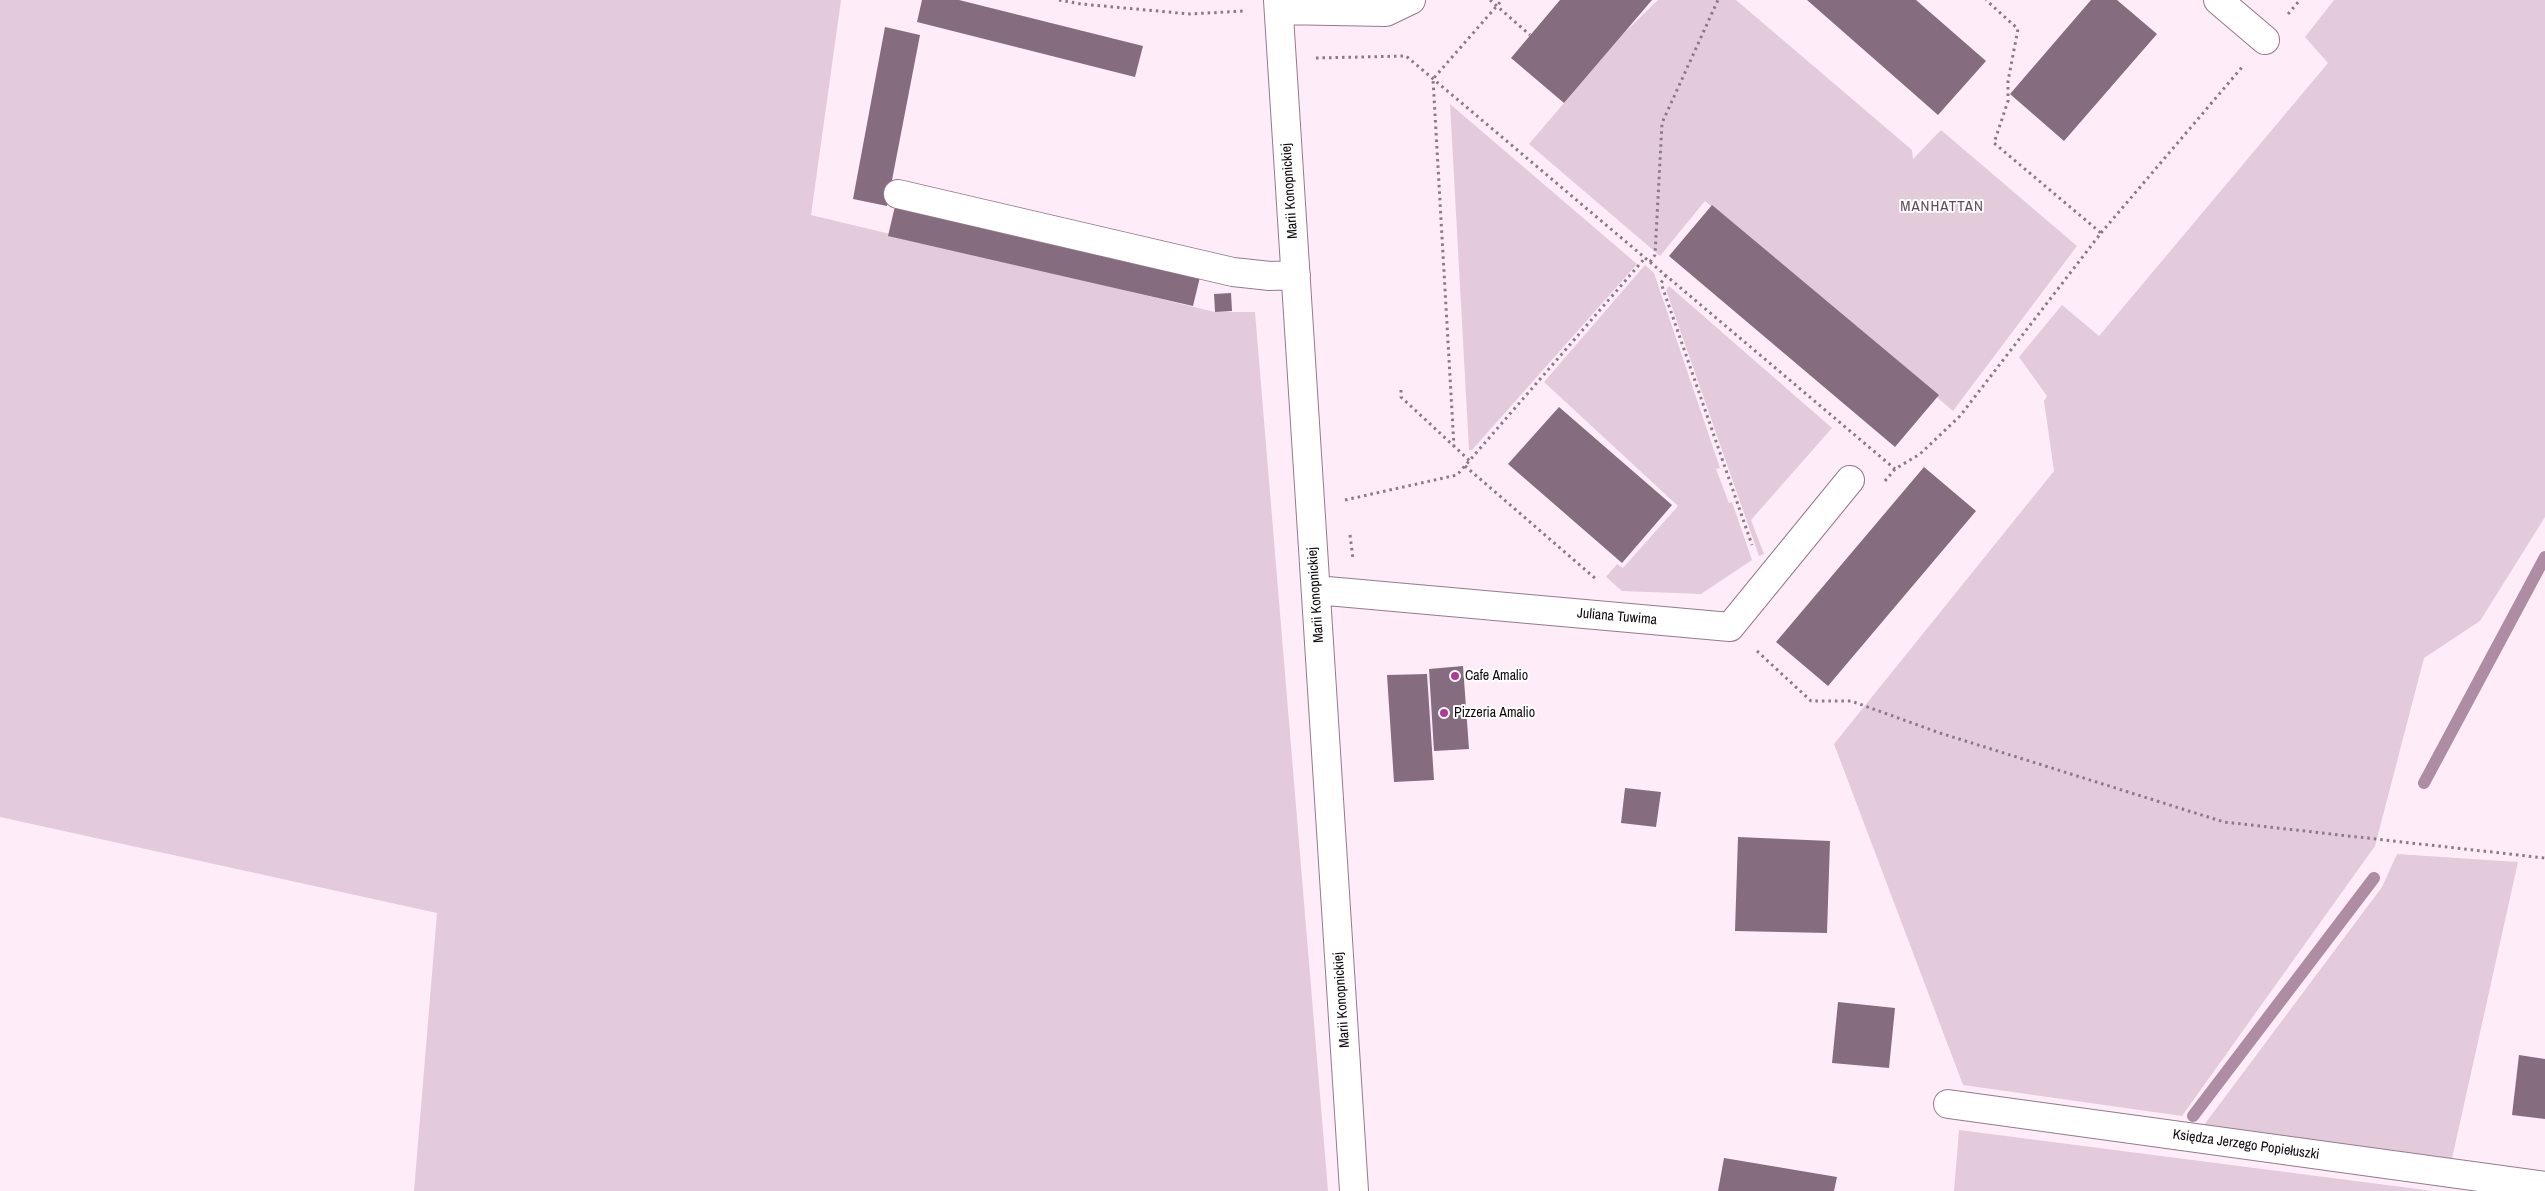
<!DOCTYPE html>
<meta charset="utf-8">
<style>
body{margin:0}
canvas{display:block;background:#feecf8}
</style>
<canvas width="2545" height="1191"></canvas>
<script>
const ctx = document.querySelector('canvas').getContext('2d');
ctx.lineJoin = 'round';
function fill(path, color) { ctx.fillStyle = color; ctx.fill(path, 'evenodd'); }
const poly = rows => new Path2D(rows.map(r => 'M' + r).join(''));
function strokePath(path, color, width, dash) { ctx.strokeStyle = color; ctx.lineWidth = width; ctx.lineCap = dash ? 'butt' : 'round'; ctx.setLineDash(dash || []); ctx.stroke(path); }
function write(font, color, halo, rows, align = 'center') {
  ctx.font = font + ' "Archivo Narrow",sans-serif'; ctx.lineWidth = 4; ctx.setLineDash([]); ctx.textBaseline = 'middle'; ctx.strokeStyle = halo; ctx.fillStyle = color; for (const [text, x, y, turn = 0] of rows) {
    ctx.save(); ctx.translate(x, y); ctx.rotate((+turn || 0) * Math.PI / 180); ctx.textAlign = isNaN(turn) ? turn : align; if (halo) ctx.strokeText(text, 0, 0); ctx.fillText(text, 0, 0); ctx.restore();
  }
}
fill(poly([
 [0,0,841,0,811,215,1215,312,1255,312,1328,1191,414,1191,437,913,0,817],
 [1658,0,1736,0,1912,150,1913,159,1941,130,2077,246,1953,411,1705,201,1660,256,1529,144,1623,34],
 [2334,0,2545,0,2545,517,2480,621,2424,658,2375,846,2182,1116,1963,1085,1834,744,2054,471,2044,401,2047,396,2019,357,2062,305,2099,336,2328,63,2305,37],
 [1450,104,1637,264,1472,450,1469,450],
 [1645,265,1654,273,1720,468,1716,469,1729,503,1732,502,1752,560,1701,594,1622,591,1606,577,1617,564,1623,568,1678,506,1544,382],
 [1669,286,1832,428,1751,520,1764,554,1759,556,1666,290],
 [2397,854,2518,862,2451,1163,2201,1129,2382,887],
 [1959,1130,2418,1189,2431,1191,1954,1191]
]), '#e4cbdc');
strokePath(poly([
 [2424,783,2545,557],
 [2193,1116,2374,878]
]), '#ae8da4', 12);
fill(poly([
 [922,0,959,0,1143,46,1135,77,917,22],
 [1560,0,1652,0,1564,103,1511,58],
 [1807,0,1916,0,1986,61,1938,115],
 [2091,0,2117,0,2157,34,2064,141,2010,94],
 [885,27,920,35,887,206,853,199],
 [1712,205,1939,395,1895,447,1669,256],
 [895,206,1200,277,1193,306,888,236],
 [1231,293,1232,311,1215,312,1214,294],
 [1559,407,1672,505,1622,563,1508,464],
 [1924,467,1976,511,1828,686,1776,642],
 [1463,666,1469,749,1434,751,1429,669],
 [1427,674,1434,780,1394,782,1387,675],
 [1625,788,1661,792,1656,827,1621,823],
 [1738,837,1830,841,1827,933,1735,931],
 [1838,1002,1895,1008,1889,1068,1832,1063],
 [2519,1055,2545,1059,2545,1119,2512,1115],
 [1724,1158,1837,1177,1834,1191,1718,1191]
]), '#856c7e');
const minor = poly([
 [1278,0,1354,1191],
 [2218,0,2265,40],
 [1279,10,1386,12,1411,0],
 [898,194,1233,272,1270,276,1296,275],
 [1316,590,1730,627,1850,480],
 [1948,1104,2545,1186]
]);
strokePath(minor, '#947a8c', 30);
strokePath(poly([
 [1059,0,1081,4,1190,14,1243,11],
 [1490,0,1530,35],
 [2288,14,2300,0],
 [1316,58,1406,56,1895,469],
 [2101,233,2243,66],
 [1650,262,1655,255,1662,123,1718,0],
 [1666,275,1661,283,1752,545],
 [1401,390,1401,397,1470,461],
 [1454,447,1433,79,1502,0],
 [1465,466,1596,579],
 [1885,481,1895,469,1920,454,1960,416,2101,233,1994,143,2008,101,2008,81,2018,29,1986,0],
 [1345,500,1457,475,1645,258],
 [1350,535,1353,559],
 [1757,651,1811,701,1851,701,1940,733,2224,822,2545,858]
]), '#897b84', 3, [2.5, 4]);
strokePath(minor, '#fff', 28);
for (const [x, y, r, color] of [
 [1455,676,5,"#ad3b95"],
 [1444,713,5,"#ad3b95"]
]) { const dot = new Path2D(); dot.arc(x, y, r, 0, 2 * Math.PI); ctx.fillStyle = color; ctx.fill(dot); strokePath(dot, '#fff', 2); }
write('14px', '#11090f', '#fff', [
 ["Marii Konopnickiej",1290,191,-94],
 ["Marii Konopnickiej",1316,595,-94],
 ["Juliana Tuwima",1617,617,5],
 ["Marii Konopnickiej",1342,1000,-94],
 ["Księdza Jerzego Popiełuszki",2246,1145,8]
]);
write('14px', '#11090f', '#fff', [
 ["Cafe Amalio",1465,676],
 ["Pizzeria Amalio",1454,713]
], 'left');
ctx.letterSpacing = '1px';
write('15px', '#614a5b', '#fff', [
 ["MANHATTAN",1942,207]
]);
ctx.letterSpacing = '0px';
</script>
